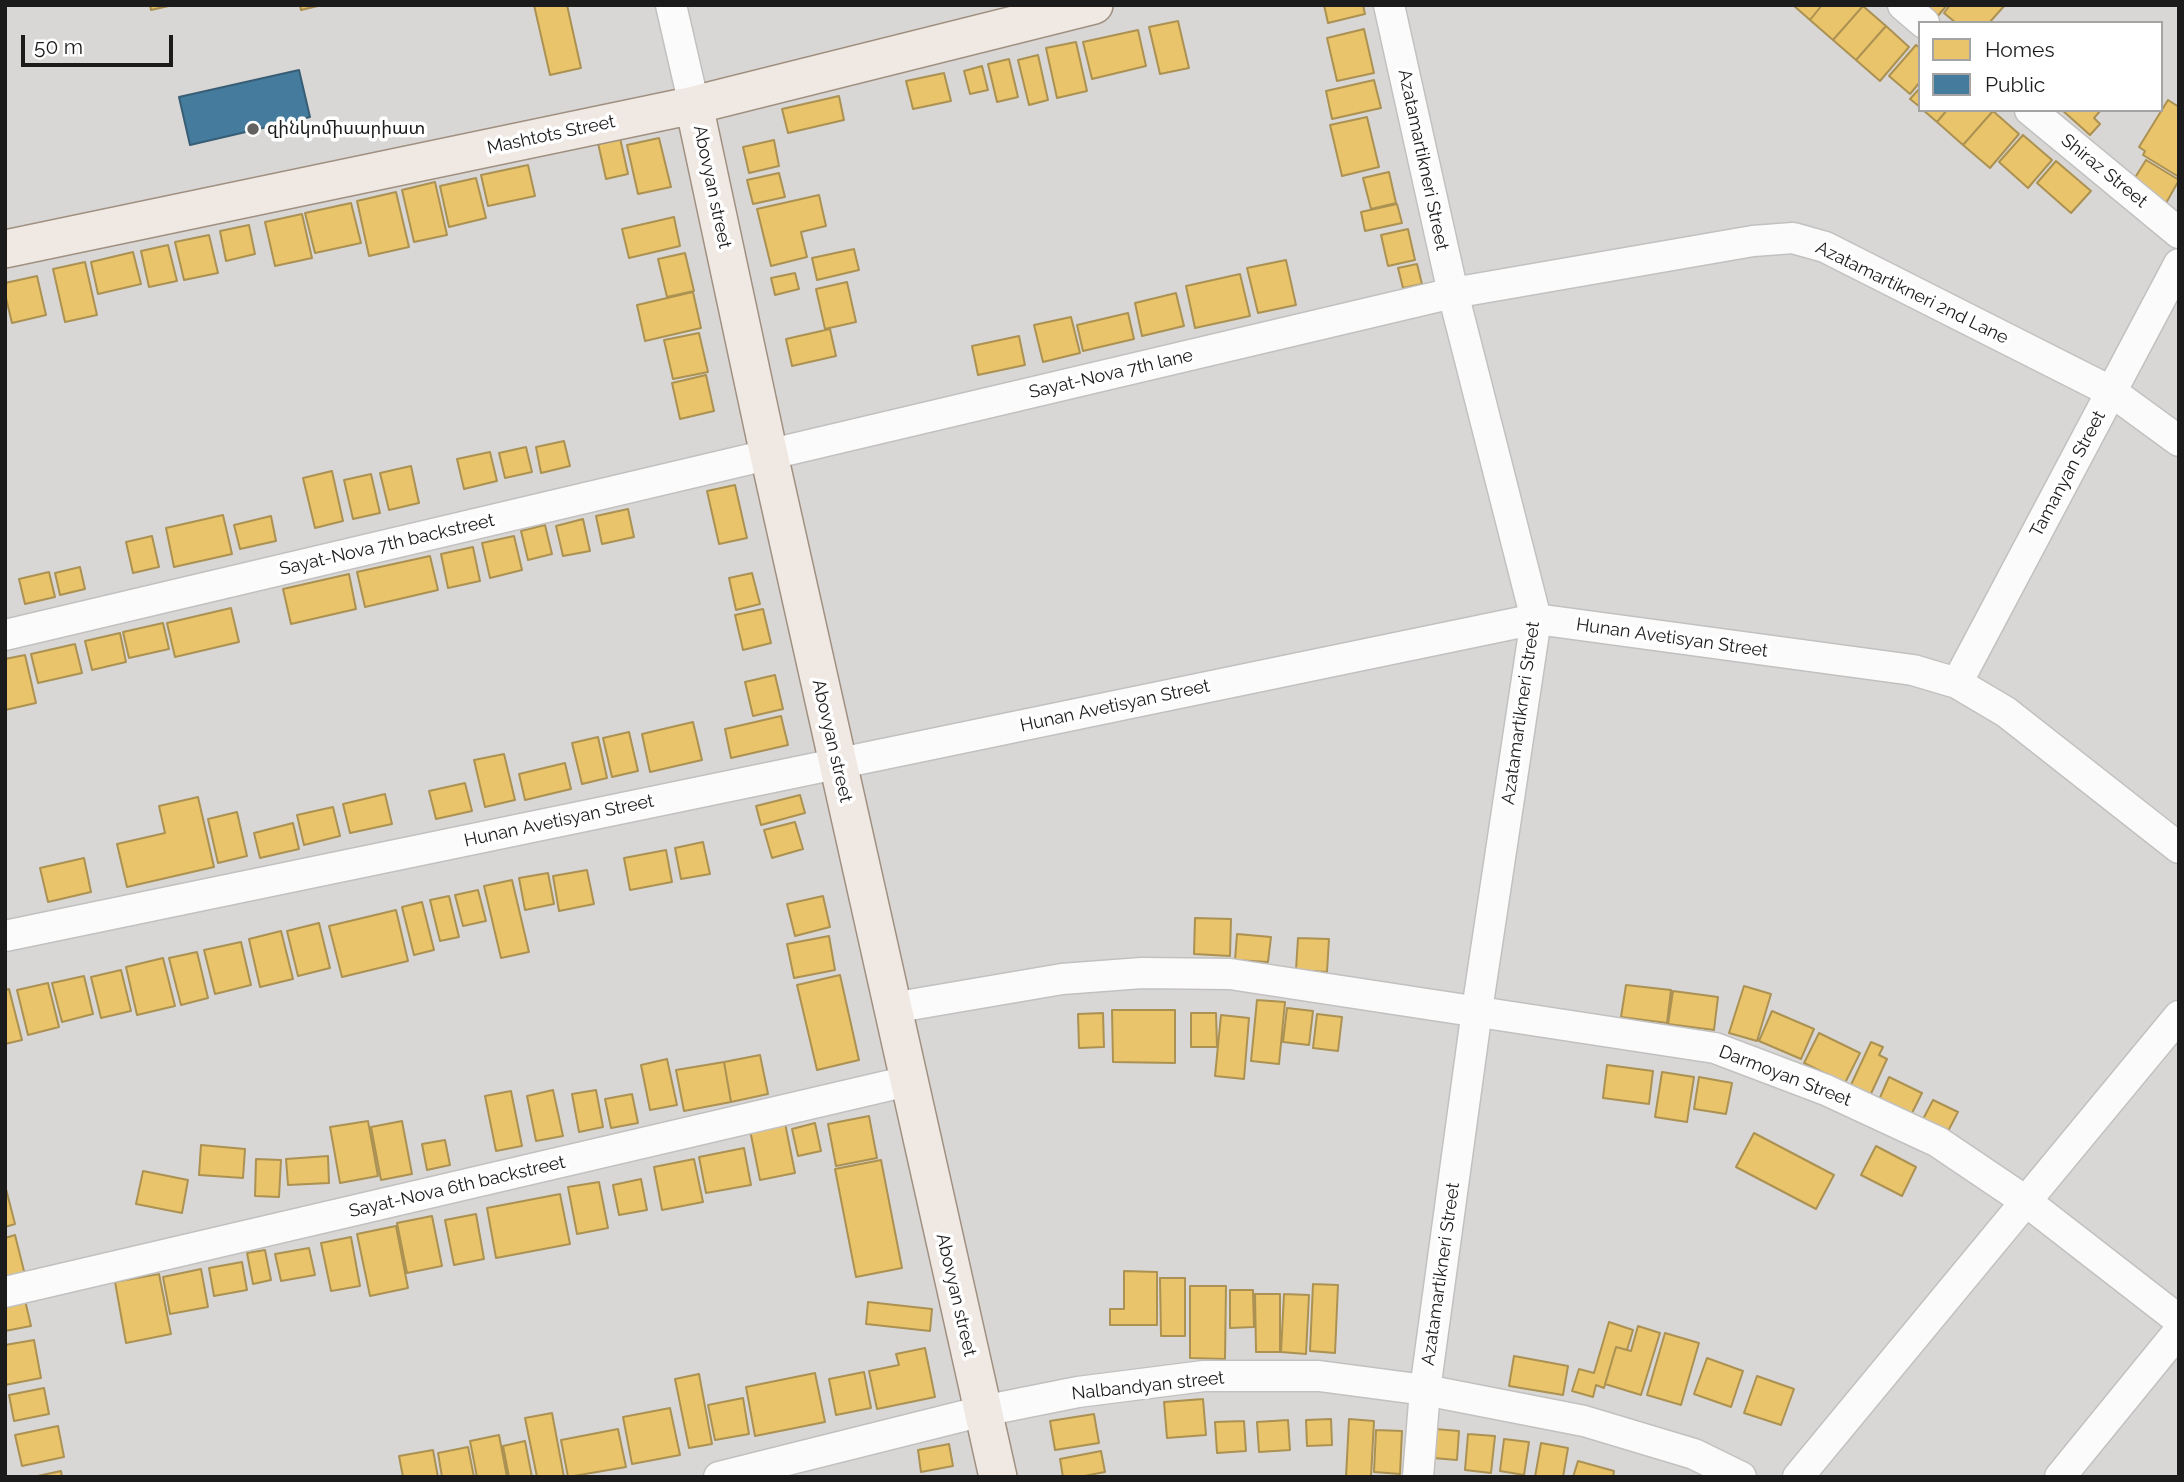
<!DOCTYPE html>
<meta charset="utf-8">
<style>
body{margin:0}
#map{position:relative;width:2184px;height:1482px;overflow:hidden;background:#eae7e4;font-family:Raleway,sans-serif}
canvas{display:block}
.frame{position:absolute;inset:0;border:7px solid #1b1b1b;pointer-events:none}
.legend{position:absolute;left:1918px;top:21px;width:245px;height:91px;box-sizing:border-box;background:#fff;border:2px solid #a4a4a4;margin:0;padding:9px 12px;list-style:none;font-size:21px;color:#1b1b1b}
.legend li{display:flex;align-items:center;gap:14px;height:35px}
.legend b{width:35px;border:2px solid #a4a4a4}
.scale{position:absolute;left:21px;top:35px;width:152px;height:32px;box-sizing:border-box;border:4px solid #1b1b1b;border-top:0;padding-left:9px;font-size:21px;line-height:24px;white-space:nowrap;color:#1b1b1b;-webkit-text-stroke:5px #fff;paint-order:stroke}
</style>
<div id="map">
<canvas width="2184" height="1482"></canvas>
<div class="frame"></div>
<ul class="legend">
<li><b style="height:19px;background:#e9c46a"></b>Homes</li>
<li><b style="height:19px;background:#457b9d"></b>Public</li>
</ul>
<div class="scale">50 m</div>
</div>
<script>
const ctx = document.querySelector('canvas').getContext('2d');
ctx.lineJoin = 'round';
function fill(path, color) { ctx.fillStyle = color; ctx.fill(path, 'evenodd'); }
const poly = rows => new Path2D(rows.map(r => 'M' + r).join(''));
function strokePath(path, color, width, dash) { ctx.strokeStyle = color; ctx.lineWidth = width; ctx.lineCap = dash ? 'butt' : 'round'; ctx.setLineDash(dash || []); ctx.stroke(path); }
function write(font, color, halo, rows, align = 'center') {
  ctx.font = font + ' Raleway,"Noto Sans Armenian",sans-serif'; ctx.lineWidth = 7; ctx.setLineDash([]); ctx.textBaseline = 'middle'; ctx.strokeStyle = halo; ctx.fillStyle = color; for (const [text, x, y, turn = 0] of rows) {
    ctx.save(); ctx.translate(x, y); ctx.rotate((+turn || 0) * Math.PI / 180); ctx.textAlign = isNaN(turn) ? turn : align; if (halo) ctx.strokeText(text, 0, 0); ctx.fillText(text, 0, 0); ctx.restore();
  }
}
fill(poly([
 [5,5,2179,5,2179,1477,5,1477],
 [1920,23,2161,23,2161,110,1920,110]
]), '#d9d7d5');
const homes = poly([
 [150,5,173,5,151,10,150,5],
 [300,5,322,5,301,10,300,5],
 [534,5,567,5,581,68,550,75,534,5],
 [1324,5,1363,5,1365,14,1328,23,1324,5],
 [1793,5,1822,5,1810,20,1793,5],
 [1822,5,1862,5,1863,6,1833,40,1810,20,1822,5],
 [1924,5,1947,5,1937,17,1924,5],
 [1950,5,2005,5,1989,23,1956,23,1944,13,1950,5],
 [1863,6,1886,26,1856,60,1833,40,1863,6],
 [1178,21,1189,68,1160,74,1149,27,1178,21],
 [1886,26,1909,47,1880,81,1856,60,1886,26],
 [1364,29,1374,73,1337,81,1327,38,1364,29],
 [1138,30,1146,66,1092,79,1083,42,1138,30],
 [1076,42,1087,91,1057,98,1046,48,1076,42],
 [1916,45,1920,48,1920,82,1910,94,1889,76,1916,45],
 [1038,55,1048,100,1029,105,1018,60,1038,55],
 [1009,59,1018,97,997,102,988,64,1009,59],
 [982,66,988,90,970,94,964,71,982,66],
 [944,73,951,101,913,109,906,81,944,73],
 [1374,80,1381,108,1332,119,1326,91,1374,80],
 [1920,88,1920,107,1910,99,1920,88],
 [839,96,844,120,788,133,782,109,839,96],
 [2168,100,2179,107,2179,177,2143,155,2145,151,2139,147,2168,100],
 [1923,110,1947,110,1937,122,1923,110],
 [1947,110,1992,110,1993,111,1963,145,1937,122,1947,110],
 [2062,110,2101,110,2094,118,2100,124,2090,135,2062,110],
 [1993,111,2019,134,1990,168,1963,145,1993,111],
 [1367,117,1379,167,1342,176,1330,125,1367,117],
 [2023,135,2052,160,2028,188,1999,162,2023,135],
 [620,138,628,174,606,179,598,143,620,138],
 [659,138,671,187,638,194,627,145,659,138],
 [774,140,779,166,749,173,743,147,774,140],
 [2146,160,2179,180,2165,205,2131,184,2146,160],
 [2056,161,2091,191,2071,213,2037,183,2056,161],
 [528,165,535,196,488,206,481,175,528,165],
 [1389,172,1396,203,1371,209,1363,178,1389,172],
 [779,173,785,197,753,204,747,180,779,173],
 [476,178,486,218,449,227,440,186,476,178],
 [435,182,447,235,414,242,402,190,435,182],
 [396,192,409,247,369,256,357,201,396,192],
 [819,195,826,226,801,232,807,257,771,266,757,209,819,195],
 [351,203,361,243,315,253,305,213,351,203],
 [1397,204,1402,223,1365,231,1361,212,1397,204],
 [302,214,312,258,275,266,265,222,302,214],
 [674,217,680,246,629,258,622,229,674,217],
 [249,225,255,254,226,261,220,231,249,225],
 [1408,229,1415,260,1388,266,1381,235,1408,229],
 [209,235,218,273,184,280,175,242,209,235],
 [168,245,177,281,149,287,141,251,168,245],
 [854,249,859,270,817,280,812,258,854,249],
 [133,252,141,284,98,294,91,262,133,252],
 [685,253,694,291,667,297,658,259,685,253],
 [1286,260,1296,305,1258,313,1247,268,1286,260],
 [85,262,97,315,65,322,53,269,85,262],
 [1417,264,1422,284,1403,288,1398,268,1417,264],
 [795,273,799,289,775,295,771,278,795,273],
 [1240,274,1250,316,1195,328,1186,286,1240,274],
 [37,276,46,315,12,323,5,294,5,283,37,276],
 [847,282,856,322,825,329,816,289,847,282],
 [693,292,701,328,645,341,637,305,693,292],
 [1176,293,1184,326,1142,336,1135,303,1176,293],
 [1128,313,1134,339,1083,351,1077,325,1128,313],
 [1071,317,1080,353,1043,362,1034,325,1071,317],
 [830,329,836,356,792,366,786,339,830,329],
 [699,333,708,372,673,379,664,340,699,333],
 [1019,336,1025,365,978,375,972,346,1019,336],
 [706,375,714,411,680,419,672,383,706,375],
 [564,441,570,466,541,473,536,447,564,441],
 [526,447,532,472,505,478,499,453,526,447],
 [490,452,497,481,464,489,457,459,490,452],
 [411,466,419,503,389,510,380,473,411,466],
 [332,471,343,521,315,528,303,478,332,471],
 [371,474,380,513,353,519,344,480,371,474],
 [735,485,747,538,719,544,707,491,735,485],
 [628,509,634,537,602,544,596,516,628,509],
 [223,515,232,554,174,567,166,528,223,515],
 [271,516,276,541,240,549,234,525,271,516],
 [583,519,590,551,563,556,556,526,583,519],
 [545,525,552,554,528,560,521,531,545,525],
 [152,536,159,567,133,573,126,542,152,536],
 [514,536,522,570,490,578,482,543,514,536],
 [473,547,480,581,448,588,441,554,473,547],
 [430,556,438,590,365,607,357,572,430,556],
 [80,567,85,589,60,595,55,573,80,567],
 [49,572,55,597,25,604,19,579,49,572],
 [752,573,760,604,736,610,729,578,752,573],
 [349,574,356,609,291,624,283,589,349,574],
 [231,608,239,642,175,657,167,623,231,608],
 [763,609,771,643,743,650,735,615,763,609],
 [163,623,169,649,129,658,123,632,163,623],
 [120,633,126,662,92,670,85,641,120,633],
 [75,644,82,673,38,683,31,654,75,644],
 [25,655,36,703,5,710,5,659,25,655],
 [775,675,783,709,753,716,745,682,775,675],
 [781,716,788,745,731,758,725,729,781,716],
 [693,722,702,760,650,772,642,734,693,722],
 [629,732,638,771,612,777,603,738,629,732],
 [598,737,607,778,582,784,572,743,598,737],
 [504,754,515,800,485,807,474,760,504,754],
 [565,763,571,789,525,800,519,774,565,763],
 [465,783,472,811,436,819,429,791,465,783],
 [385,794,392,824,350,833,343,804,385,794],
 [800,795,805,813,761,825,756,806,800,795],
 [198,797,214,867,127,887,117,844,165,833,159,806,198,797],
 [333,807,340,836,304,845,297,815,333,807],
 [237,812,247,856,218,863,208,819,237,812],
 [795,822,803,849,772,858,764,830,795,822],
 [293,823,299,849,260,858,254,833,293,823],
 [703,842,710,874,681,879,675,848,703,842],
 [666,850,672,882,630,890,624,858,666,850],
 [84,858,91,892,48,902,40,868,84,858],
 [587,870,594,904,559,911,553,876,587,870],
 [548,873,554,904,525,910,519,878,548,873],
 [512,880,529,952,501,958,484,886,512,880],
 [478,890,486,921,463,926,455,895,478,890],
 [449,896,459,937,440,941,430,900,449,896],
 [823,896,830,927,795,936,787,904,823,896],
 [422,902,434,950,414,955,402,907,422,902],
 [396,910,408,961,342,977,329,926,396,910],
 [1195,918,1231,919,1230,956,1194,954,1195,918],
 [319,923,330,968,298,976,287,931,319,923],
 [281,931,293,979,260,987,249,939,281,931],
 [1237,934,1271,937,1268,962,1235,960,1237,934],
 [829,936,835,970,794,978,787,944,829,936],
 [1298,938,1329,939,1327,972,1296,970,1298,938],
 [241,942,251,985,215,994,204,950,241,942],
 [197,952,208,998,181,1005,169,958,197,952],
 [163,958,175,1006,137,1015,126,967,163,958],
 [121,970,131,1011,101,1018,91,977,121,970],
 [840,975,859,1060,817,1070,797,985,840,975],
 [84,976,93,1014,62,1022,52,983,84,976],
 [48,983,59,1027,28,1035,17,990,48,983],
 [1626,985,1671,990,1667,1023,1621,1017,1626,985],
 [1744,986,1771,994,1757,1041,1729,1033,1744,986],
 [9,989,22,1040,5,1044,5,990,9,989],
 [1673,991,1718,997,1714,1030,1668,1024,1673,991],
 [1257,1000,1285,1002,1279,1064,1251,1061,1257,1000],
 [1287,1008,1313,1011,1309,1045,1283,1042,1287,1008],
 [1112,1010,1175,1010,1175,1063,1113,1062,1112,1010],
 [1772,1011,1814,1029,1801,1059,1759,1041,1772,1011],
 [1103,1013,1104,1047,1079,1048,1078,1014,1103,1013],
 [1191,1013,1216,1013,1217,1047,1191,1047,1191,1013],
 [1317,1014,1342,1017,1338,1051,1313,1048,1317,1014],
 [1221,1015,1249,1018,1244,1079,1215,1076,1221,1015],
 [1819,1033,1860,1053,1845,1083,1804,1063,1819,1033],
 [1871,1042,1883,1047,1879,1055,1887,1059,1869,1098,1849,1089,1871,1042],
 [760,1055,768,1094,731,1102,724,1062,760,1055],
 [667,1059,677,1105,650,1110,641,1065,667,1059],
 [724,1062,731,1102,684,1111,676,1070,724,1062],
 [1607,1065,1653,1071,1649,1104,1603,1098,1607,1065],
 [1662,1072,1694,1077,1687,1122,1655,1117,1662,1072],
 [1699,1077,1732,1083,1726,1114,1694,1109,1699,1077],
 [1889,1077,1922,1093,1910,1117,1878,1102,1889,1077],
 [553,1090,563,1136,536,1141,527,1096,553,1090],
 [596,1090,603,1127,579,1132,572,1094,596,1090],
 [511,1091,522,1146,496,1151,485,1096,511,1091],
 [632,1094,638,1123,611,1128,605,1099,632,1094],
 [1933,1100,1958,1112,1946,1135,1921,1123,1933,1100],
 [869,1116,877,1158,836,1166,828,1124,869,1116],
 [368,1121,378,1176,340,1183,330,1127,368,1121],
 [402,1121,412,1174,381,1180,371,1127,402,1121],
 [785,1123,795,1173,760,1180,750,1130,785,1123],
 [815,1123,821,1151,798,1156,792,1129,815,1123],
 [1754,1133,1834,1175,1816,1209,1736,1167,1754,1133],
 [445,1140,450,1165,427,1170,422,1144,445,1140],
 [201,1145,245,1149,243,1178,199,1175,201,1145],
 [1876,1146,1916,1167,1902,1196,1861,1175,1876,1146],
 [744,1148,751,1185,706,1193,699,1157,744,1148],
 [328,1156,329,1183,288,1185,286,1159,328,1156],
 [256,1159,281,1160,279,1197,255,1196,256,1159],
 [694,1159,703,1202,662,1210,654,1167,694,1159],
 [881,1160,902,1268,856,1277,835,1169,881,1160],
 [143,1171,188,1180,182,1213,136,1204,143,1171],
 [641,1179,647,1210,619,1215,613,1185,641,1179],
 [599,1182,608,1228,577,1234,568,1187,599,1182],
 [5,1185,15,1224,5,1227,5,1185],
 [560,1194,570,1244,496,1258,487,1208,560,1194],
 [476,1214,484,1259,454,1265,445,1220,476,1214],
 [432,1216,442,1266,407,1273,397,1223,432,1216],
 [396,1226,408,1288,370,1296,357,1234,396,1226],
 [15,1235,25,1275,5,1279,5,1238,15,1235],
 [351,1237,360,1286,331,1291,321,1243,351,1237],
 [309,1248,315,1275,281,1281,275,1254,309,1248],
 [265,1250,271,1280,253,1284,247,1253,265,1250],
 [242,1262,247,1290,214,1296,209,1268,242,1262],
 [201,1269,208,1307,170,1314,163,1277,201,1269],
 [1124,1271,1157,1272,1157,1325,1110,1325,1110,1309,1124,1309,1124,1271],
 [159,1274,171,1334,126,1343,115,1282,159,1274],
 [1160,1278,1185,1278,1185,1336,1161,1336,1160,1278],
 [1313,1284,1338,1285,1335,1353,1310,1351,1313,1284],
 [1190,1286,1226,1286,1225,1359,1190,1358,1190,1286],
 [1230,1290,1253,1290,1254,1327,1230,1328,1230,1290],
 [1255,1294,1280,1294,1280,1352,1256,1352,1255,1294],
 [1284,1294,1309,1295,1306,1354,1281,1352,1284,1294],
 [25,1300,31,1326,5,1331,5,1304,25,1300],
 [868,1302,932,1309,930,1331,866,1324,868,1302],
 [1609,1322,1633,1330,1627,1350,1616,1347,1604,1388,1596,1385,1593,1397,1572,1391,1579,1369,1594,1373,1609,1322],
 [1638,1326,1660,1333,1641,1395,1605,1384,1616,1347,1631,1351,1638,1326],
 [1665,1333,1699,1343,1681,1405,1647,1395,1665,1333],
 [34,1340,41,1378,5,1385,5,1345,34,1340],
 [925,1348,935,1397,877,1409,869,1371,899,1365,896,1354,925,1348],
 [1514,1356,1568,1366,1563,1395,1509,1386,1514,1356],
 [1707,1358,1743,1371,1731,1407,1694,1394,1707,1358],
 [864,1372,871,1408,836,1415,829,1379,864,1372],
 [815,1373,825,1422,755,1436,746,1387,815,1373],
 [699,1374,712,1444,689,1448,675,1379,699,1374],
 [1757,1376,1794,1389,1781,1425,1744,1413,1757,1376],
 [44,1388,49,1414,14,1421,9,1395,44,1388],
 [743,1398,749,1434,715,1440,708,1405,743,1398],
 [1203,1399,1206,1435,1167,1438,1164,1402,1203,1399],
 [670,1408,680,1455,632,1464,623,1417,670,1408],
 [552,1413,564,1477,537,1477,525,1418,552,1413],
 [1094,1414,1099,1443,1055,1450,1050,1421,1094,1414],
 [1331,1419,1332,1445,1307,1446,1306,1420,1331,1419],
 [1349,1419,1374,1421,1371,1477,1346,1477,1349,1419],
 [1288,1420,1290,1450,1259,1452,1257,1422,1288,1420],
 [1244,1421,1246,1451,1217,1453,1215,1422,1244,1421],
 [58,1426,64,1457,22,1466,15,1435,58,1426],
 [618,1429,626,1467,568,1477,561,1440,618,1429],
 [1435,1429,1459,1431,1457,1460,1433,1458,1435,1429],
 [1376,1430,1402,1431,1400,1474,1374,1472,1376,1430],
 [1468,1434,1495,1436,1491,1473,1465,1470,1468,1434],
 [499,1435,507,1477,477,1477,470,1441,499,1435],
 [1504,1439,1529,1442,1524,1475,1500,1471,1504,1439],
 [525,1441,532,1477,509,1477,503,1446,525,1441],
 [1541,1443,1568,1448,1563,1477,1535,1477,1541,1443],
 [949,1444,953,1466,921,1472,918,1450,949,1444],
 [468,1447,474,1477,442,1477,438,1453,468,1447],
 [433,1450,438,1477,403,1477,399,1456,433,1450],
 [1101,1451,1105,1472,1079,1477,1063,1477,1060,1459,1101,1451],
 [1578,1461,1614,1471,1613,1477,1573,1477,1578,1461],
 [61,1471,62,1477,33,1477,61,1471]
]);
fill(homes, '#e9c46a');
strokePath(homes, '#ab9152', 2);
const public = poly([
 [299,70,310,117,190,145,179,97,299,70]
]);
fill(public, '#457b9d');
strokePath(public, '#385e76', 2);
const minor = poly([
 [671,5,694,105],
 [1389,5,1453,293,1536,619,1477,1010,1425,1390,1418,1477],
 [1903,5,1924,23],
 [2030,110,2179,233],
 [5,635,1453,293,1753,241,1793,238,1825,247,2112,392,2179,441],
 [1957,683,2179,264],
 [5,936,1536,619,1913,670,1957,683,2006,712,2179,848],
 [892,1008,1062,979,1142,973,1230,974,1715,1048,1826,1090,1938,1142,2027,1202,2179,1320],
 [5,1292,908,1081],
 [719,1477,983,1411,1078,1392,1204,1376,1319,1376,1425,1390,1584,1421,1694,1454,1741,1477],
 [1798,1477,2179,1016],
 [2060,1477,2179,1331]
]);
const major = poly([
 [694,105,769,455,998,1477],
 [5,249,694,105,1094,5]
]);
strokePath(minor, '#c2c1c0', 33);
strokePath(major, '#a09081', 40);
strokePath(minor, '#fcfbfb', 30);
strokePath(major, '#f0e8e2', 37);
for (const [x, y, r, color] of [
 [253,129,7,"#636261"]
]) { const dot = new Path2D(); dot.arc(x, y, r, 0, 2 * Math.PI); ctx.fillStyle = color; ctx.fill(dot); strokePath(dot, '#fff', 2.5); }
write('18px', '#1b1b1b', '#fff', [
 ["զինկոմիսարիատ",267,129]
], 'left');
write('18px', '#1b1b1b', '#fff', [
 ["Mashtots Street",551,135,-12],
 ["Azatamartikneri Street",1423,160,78],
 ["Shiraz Street",2104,171,39],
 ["Abovyan street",712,187,78],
 ["Azatamartikneri 2nd Lane",1912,293,26],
 ["Sayat-Nova 7th lane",1111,374,-13],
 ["Tamanyan Street",2068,474,-62],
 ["Sayat-Nova 7th backstreet",387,545,-13],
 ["Hunan Avetisyan Street",1672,638,8],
 ["Hunan Avetisyan Street",1115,706,-12],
 ["Azatamartikneri Street",1521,713,-82],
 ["Abovyan street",832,741,77],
 ["Hunan Avetisyan Street",559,821,-12],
 ["Darmoyan Street",1785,1076,21],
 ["Sayat-Nova 6th backstreet",457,1187,-13],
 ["Azatamartikneri Street",1441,1274,-82],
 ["Abovyan street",956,1295,77],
 ["Nalbandyan street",1148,1386,-6]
]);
</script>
